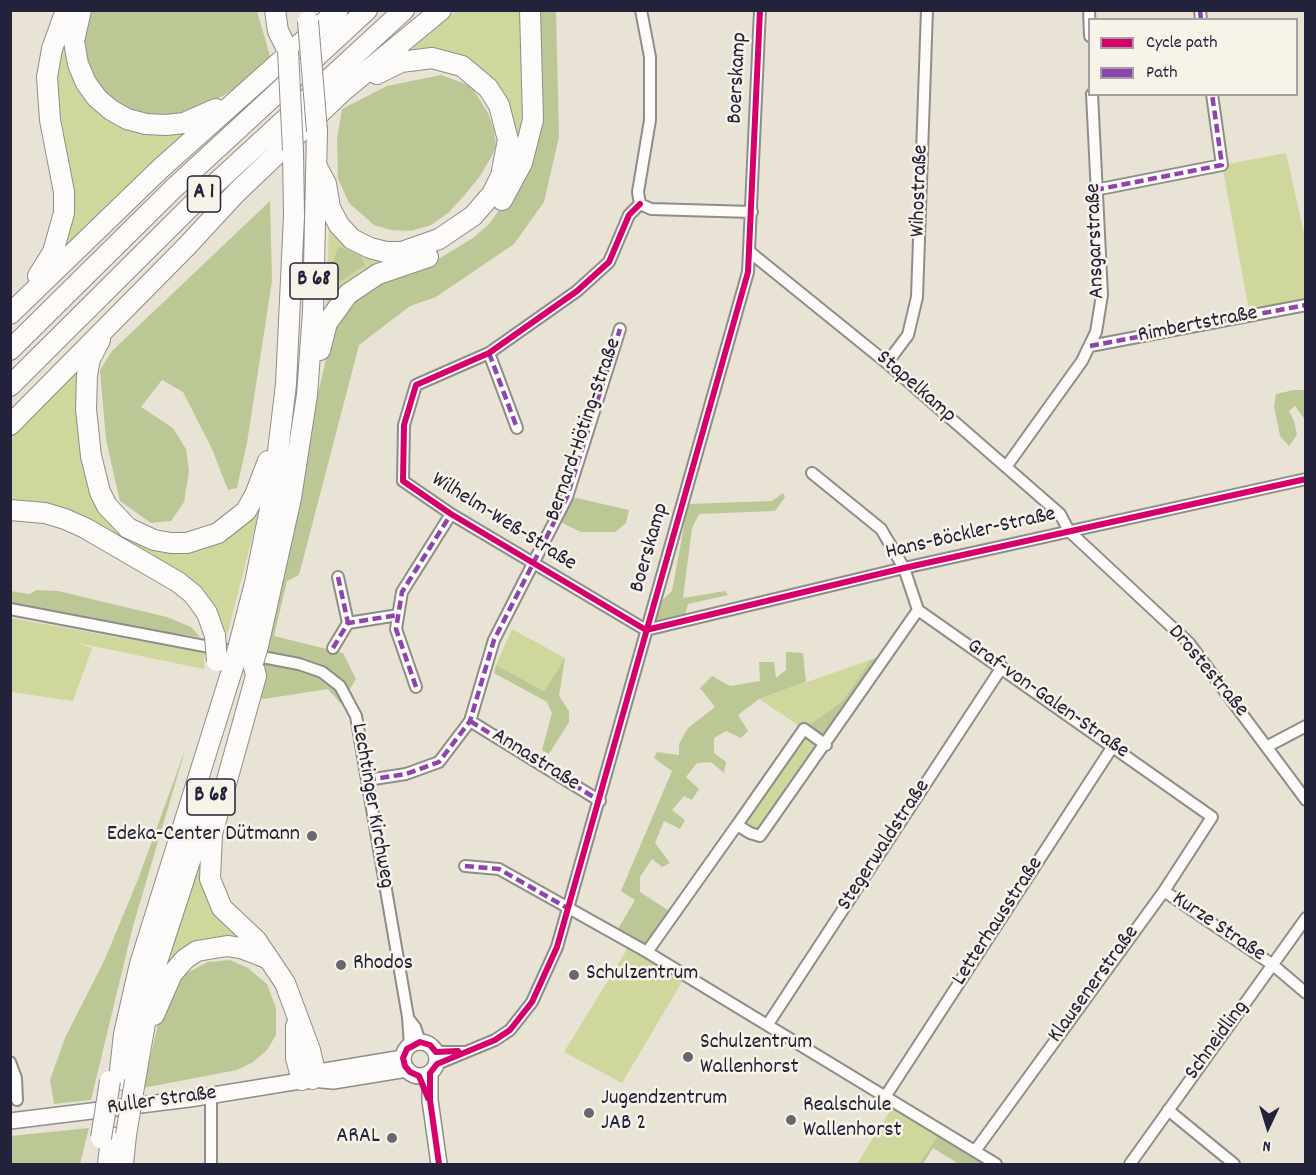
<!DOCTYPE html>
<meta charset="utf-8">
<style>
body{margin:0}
#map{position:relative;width:1316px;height:1175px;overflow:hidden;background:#e8e3d5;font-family:Dekko,sans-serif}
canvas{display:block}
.frame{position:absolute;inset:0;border:12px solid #22223b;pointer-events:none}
.legend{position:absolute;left:1088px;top:18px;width:210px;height:78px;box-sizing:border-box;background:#f7f3e8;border:2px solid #a29fa3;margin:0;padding:8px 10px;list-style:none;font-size:18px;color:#22223b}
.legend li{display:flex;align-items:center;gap:12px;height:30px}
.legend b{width:30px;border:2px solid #a29fa3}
.north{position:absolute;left:1238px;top:1097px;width:60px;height:60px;-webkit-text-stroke:4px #f7f3e8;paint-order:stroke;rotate:184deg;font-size:16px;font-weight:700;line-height:24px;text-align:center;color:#22223b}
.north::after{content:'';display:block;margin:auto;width:21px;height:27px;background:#22223b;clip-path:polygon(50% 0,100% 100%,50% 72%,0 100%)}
</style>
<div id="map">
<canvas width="1316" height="1175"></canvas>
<div class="frame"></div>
<ul class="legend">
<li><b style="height:8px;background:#d6006c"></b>Cycle path</li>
<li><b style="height:8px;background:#8e44ad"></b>Path</li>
</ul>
<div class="north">N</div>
</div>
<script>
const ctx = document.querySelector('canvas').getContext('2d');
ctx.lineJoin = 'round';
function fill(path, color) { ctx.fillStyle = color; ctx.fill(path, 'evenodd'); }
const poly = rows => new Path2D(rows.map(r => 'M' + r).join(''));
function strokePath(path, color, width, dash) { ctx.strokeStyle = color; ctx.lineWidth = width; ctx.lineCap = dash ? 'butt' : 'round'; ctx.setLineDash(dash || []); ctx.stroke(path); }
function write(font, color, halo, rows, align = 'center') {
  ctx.font = font + ' Dekko,sans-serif'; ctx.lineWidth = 5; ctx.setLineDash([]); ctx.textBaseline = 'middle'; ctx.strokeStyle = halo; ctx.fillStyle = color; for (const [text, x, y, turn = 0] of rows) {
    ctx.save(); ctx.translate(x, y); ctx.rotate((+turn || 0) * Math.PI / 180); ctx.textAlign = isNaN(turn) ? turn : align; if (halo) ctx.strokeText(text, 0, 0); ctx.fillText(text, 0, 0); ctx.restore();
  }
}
fill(poly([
 [456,11,524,11,528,108,508,176,482,74,402,55],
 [69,22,71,69,79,90,91,105,146,133,165,135,184,133,56,259,58,120,55,76],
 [1286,153,1305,238,1305,298,1249,310,1222,165],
 [329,225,389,259,326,312],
 [85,358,86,464,123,531,192,549,261,503,228,632,223,636,173,572,11,506,10,435],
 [11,618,205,653,204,669,73,642,92,648,73,701,11,692],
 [512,629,565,658,544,691,496,665],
 [887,654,760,836,737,825,804,729,759,699],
 [210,821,203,859,247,944,164,969],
 [631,943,686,975,622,1083,564,1052],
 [895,1103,941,1131,919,1164,857,1164]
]), '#d0d79d');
fill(poly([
 [91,11,257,11,270,56,233,90,189,115,156,118,127,112,99,90,86,65,81,38],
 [535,11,556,11,559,137,544,202,514,244,436,297,410,306,359,345,299,575,287,581,274,636,343,653,356,679,341,704,328,689,264,699,253,696,293,530,316,402,334,325,340,315,368,287,435,261,473,238,489,224,515,188,526,166],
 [441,75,471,86,488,113,494,130,496,145,493,154,480,176,463,197,448,213,431,225,411,231,391,230,374,225,349,203,338,179,337,139,342,109,387,86],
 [270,201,272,281,247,443,237,488,228,490,212,449,183,392,162,380,141,407,173,428,186,449,189,471,184,502,171,521,151,523,120,501,106,440,100,370,112,351],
 [341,247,361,256,365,265,340,282,335,280,331,270,337,249],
 [1294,390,1305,390,1305,420,1295,406,1289,411,1294,421,1297,435,1289,446,1280,436,1274,406,1276,394],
 [783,493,785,497,775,511,699,514,692,528,683,598,725,591,728,595,688,604,685,615,656,621,662,600,672,591,688,504,772,501],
 [572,497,629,510,626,523,615,532,581,532,562,523],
 [37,590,58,591,167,617,191,627,200,637,11,609,10,591,29,594],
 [786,652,803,653,806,682,759,699,738,715,748,731,741,738,726,731,714,738,714,753,726,762,724,773,711,762,697,763,686,777,699,789,692,800,684,796,672,810,685,820,680,829,664,821,655,843,670,863,662,867,652,859,640,877,640,892,674,914,647,952,615,934,635,900,621,891,672,771,654,758,657,752,679,755,679,744,688,728,715,707,700,688,712,676,730,686,760,681,759,662,774,662,776,678,786,670],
 [887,654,826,745,804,729,843,701,871,660],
 [565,658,559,696,569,711,569,722,549,754,542,750,552,713,547,702,494,673,496,665,544,691],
 [186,747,133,926,91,1100,54,1104,50,1080,65,1038,105,959,139,877],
 [230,960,248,968,267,984,276,1008,276,1035,267,1050,253,1062,237,1070,143,1088,159,1020,172,991,185,974,208,962],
 [89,1128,80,1164,11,1164,11,1136],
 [941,1131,994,1164,959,1164,933,1148,923,1164,919,1164]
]), '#bbc896');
const street = poly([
 [641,10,650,57,650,120,638,192,640,204,651,209,752,212],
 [1089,10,1090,36],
 [1200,10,1201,20],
 [1095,190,1222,165,1212,94],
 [640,204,629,215,609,262,577,291,489,353,416,385,404,425,403,481,451,514,646,630,904,568,1306,479],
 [751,253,887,363,1060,514,1069,531,1189,643,1306,800],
 [1090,346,1306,305],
 [489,353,517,428],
 [887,363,908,335,917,297,927,10],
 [1006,467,1082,361,1096,332,1102,295,1092,94],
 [812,473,881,529,904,568,918,610,1212,817,1164,891,975,1151],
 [338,577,348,623],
 [10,609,299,664,322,672,340,686,356,716,408,1017,410,1046],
 [333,648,348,623,398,615],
 [416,687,396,629,402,592,451,514],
 [470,721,600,801],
 [1268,746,1306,726],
 [367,780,406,774,439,762,470,721,494,640,567,497,620,329],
 [737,825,804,729,826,745],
 [465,866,499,869,647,952,996,1164],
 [1164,891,1273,965,1306,993],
 [647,952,737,825,750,833,760,836,918,610],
 [408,1018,415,1027,420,1042],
 [768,1024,1002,667],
 [436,1052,464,1052],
 [10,1062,16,1078,17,1100],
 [437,1064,495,1040,510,1030,532,1002,557,947,748,272,760,10],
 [211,1096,211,1164],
 [885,1097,1113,746],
 [1168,1110,1234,1164],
 [1130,1164,1306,918]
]);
const secondary = poly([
 '403 1059a17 17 0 1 1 34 0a17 17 0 1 1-34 0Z',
 [430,1073,430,1100,439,1164],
 [312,1079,325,1071,403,1058],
 [10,1121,189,1099,312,1079,333,1081,407,1069]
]);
const highway = poly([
 [81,10,74,41,78,64,86,83,97,98,111,110,127,119,146,124,166,125,184,123,216,109],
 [275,10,278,31,288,51],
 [317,167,326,184,330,208,339,225,352,239,370,248,386,252,402,252,439,239,473,216,492,194,501,176,508,140,499,105,488,88,462,66,432,58,401,62,377,74],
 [502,200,522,163,533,120,530,10],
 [38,276,53,252,64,213,64,192,50,120,47,77,52,49,66,10],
 [10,314,160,169,338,10],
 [100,340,90,359,87,375,86,409,91,456,100,492,107,506,128,528,154,540,171,543,187,543,218,533,246,511,255,495,268,461],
 [10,350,174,188,367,10],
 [320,350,327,323,348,294,378,274,428,257],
 [10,386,192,205,404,10],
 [10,425,187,246,236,193,343,91,441,10],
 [10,510,45,513,65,519,85,528,178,582,193,594,207,613,215,636],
 [240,641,255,583,273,494,286,384,294,216,293,150],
 [258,646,291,498,307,395,313,312,317,131],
 [253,663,256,676,212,834,210,879,222,908,256,940,285,983,310,1050,314,1067,312,1079],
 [154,1015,172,974,185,959,197,951,227,946,241,948,269,959],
 [296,1026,296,1058,302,1080],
 [119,1080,124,1034,140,964,234,664],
 [135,1081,154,971,207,809],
 [108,1164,111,1137],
 [123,1164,126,1135]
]);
strokePath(street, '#8f8d89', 14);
strokePath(secondary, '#8f8d89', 18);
strokePath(highway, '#8f8d89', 22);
strokePath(street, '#fcfbf9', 10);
strokePath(secondary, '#fcfbf9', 15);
strokePath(highway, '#fcfbf9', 20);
const highwayBridge = poly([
 [308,21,317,131],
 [288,51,293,150],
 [215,636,217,661],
 [253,663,258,646],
 [234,664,240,641],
 [126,1135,135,1081],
 [101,1138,110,1081]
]);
strokePath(highwayBridge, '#8f8d89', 22, []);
strokePath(highwayBridge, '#fcfbf9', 20);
strokePath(poly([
 [1200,10,1201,20],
 [1095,190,1222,165,1212,94],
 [1090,346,1306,305],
 [489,353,517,428],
 [338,577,348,623],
 [333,648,348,623,398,615],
 [416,687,396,629,402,592,451,514],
 [470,721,600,801],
 [367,780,406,774,439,762,470,721,494,640,567,497,620,329],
 [465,866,499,869,569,909]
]), '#8e44ad', 4.5, [9, 4.5]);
strokePath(poly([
 [640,204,629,215,609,262,577,291,489,353,416,385,404,425,403,481,451,514,646,630,904,568,1306,479],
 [428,1098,419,1076,410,1072,405,1066,403,1058,407,1049,420,1042,430,1045,436,1052,458,1051],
 [439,1164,430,1100,430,1073,437,1064,495,1040,510,1030,532,1002,557,947,748,272,760,10]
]), '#d6006c', 6);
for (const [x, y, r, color] of [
 [312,836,6,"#676671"],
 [341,965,6,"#676671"],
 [574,975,6,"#676671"],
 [688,1057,6,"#676671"],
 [589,1113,6,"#676671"],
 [791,1120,6,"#676671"],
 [392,1138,6,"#676671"]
]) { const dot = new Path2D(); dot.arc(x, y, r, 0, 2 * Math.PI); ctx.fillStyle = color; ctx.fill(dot); strokePath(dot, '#f7f3e8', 2); }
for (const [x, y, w] of [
 [204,194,33],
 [314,281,48],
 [211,797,48]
]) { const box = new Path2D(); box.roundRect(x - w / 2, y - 18, w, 36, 4.5); ctx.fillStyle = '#f7f3e8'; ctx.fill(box); strokePath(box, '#22223b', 1.5); }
write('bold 21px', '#22223b', null, [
 ["A 1",204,194],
 ["B 68",314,281],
 ["B 68",211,797]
]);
write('22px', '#22223b', '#f7f3e8', [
 ["Boerskamp",739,78,-87],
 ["Wihostraße",921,191,-88],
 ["Ansgarstraße",1097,241,-92],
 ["Rimbertstraße",1198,326,-11],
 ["Stapelkamp",915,388,41],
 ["Bernard-Höting-Straße",585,430,-71],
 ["Wilhelm-Weß-Straße",503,523,32],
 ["Hans-Böckler-Straße",971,535,-13],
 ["Boerskamp",651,548,-74],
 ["Drostestraße",1207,672,50],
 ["Graf-von-Galen-Straße",1047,700,35],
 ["Annastraße",535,761,32],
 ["Lechtinger Kirchweg",371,806,80],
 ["Stegerwaldstraße",885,846,-57],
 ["Letterhausstraße",999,922,-57],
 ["Kurze Straße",1218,928,34],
 ["Klausenerstraße",1095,985,-54],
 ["Schneidling",1218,1041,-54],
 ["Ruller Straße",162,1102,-8]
]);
write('22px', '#22223b', '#f7f3e8', [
 ["Edeka-Center Dütmann",300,836,"right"],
 ["Rhodos",353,965],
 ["Schulzentrum",586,975],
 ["Schulzentrum",700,1044],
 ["Wallenhorst",700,1069],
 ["Jugendzentrum",601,1100],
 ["JAB 2",601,1125],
 ["Realschule",803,1107],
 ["Wallenhorst",803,1132],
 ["ARAL",380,1138,"right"]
], 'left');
</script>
